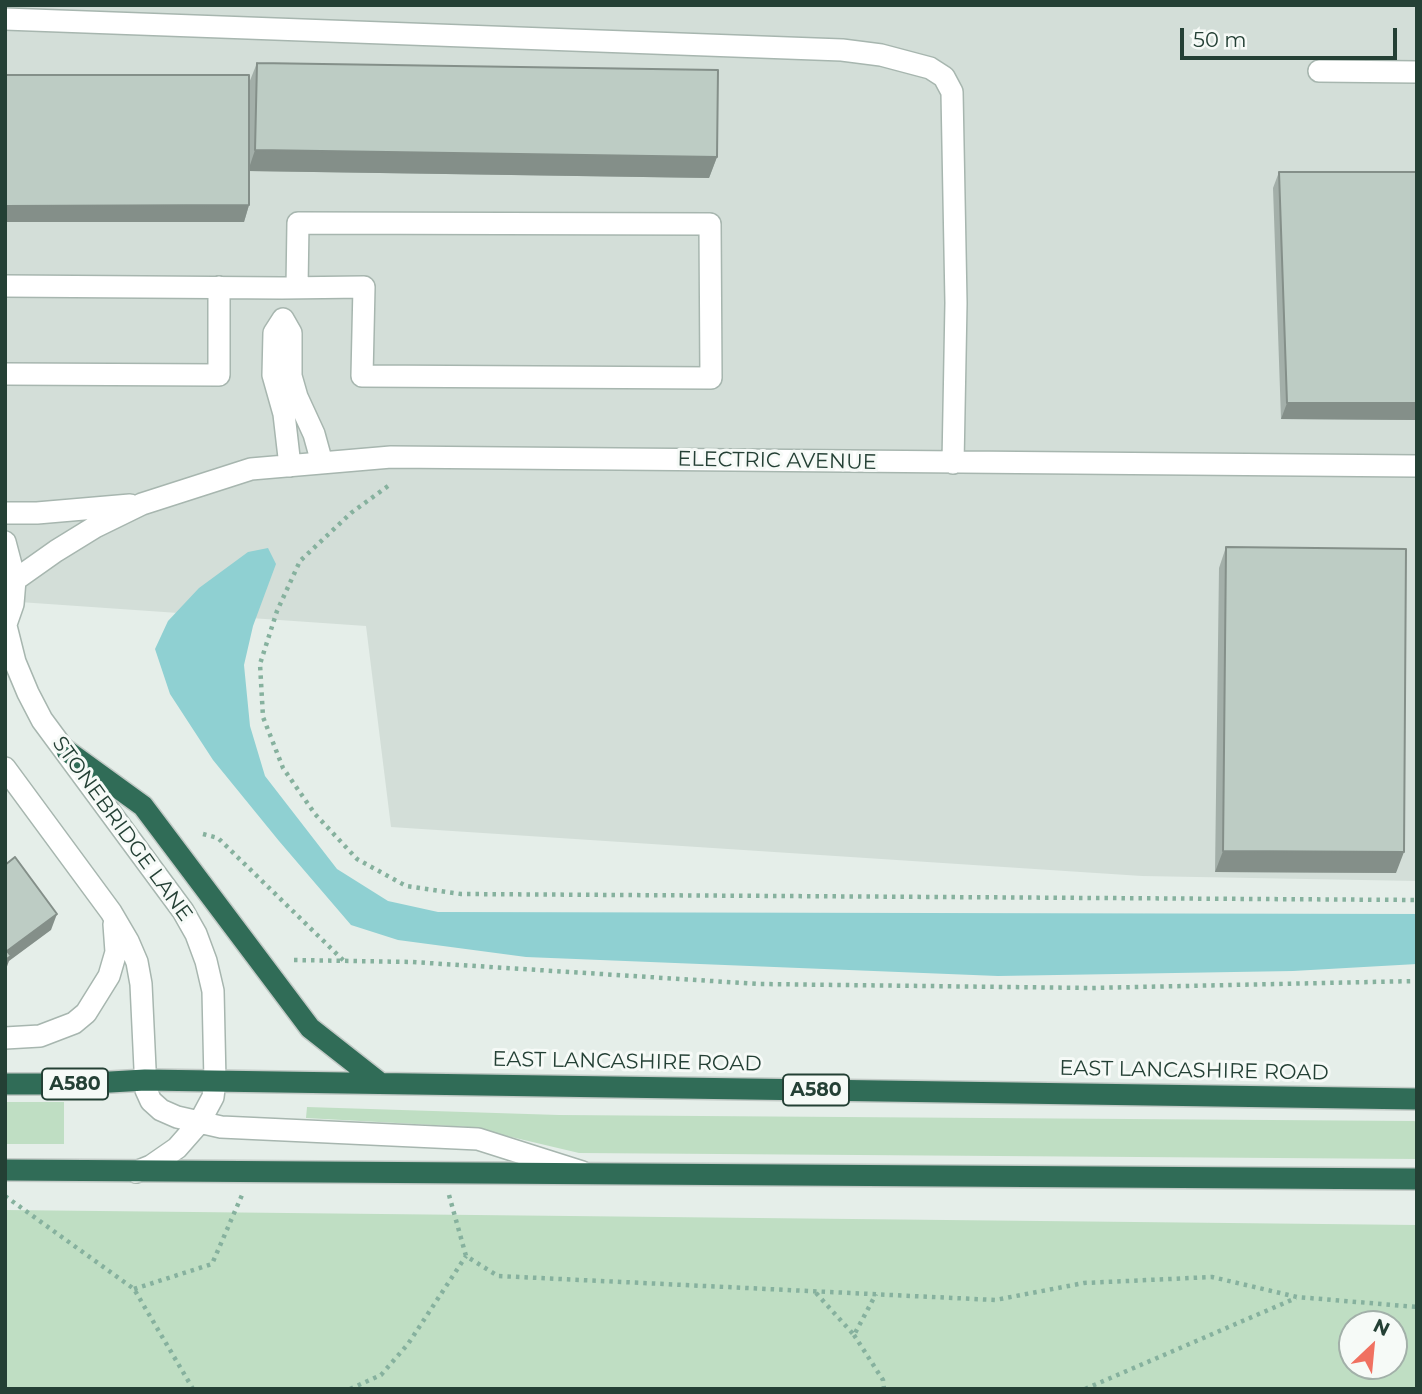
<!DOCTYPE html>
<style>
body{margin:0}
#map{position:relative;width:1422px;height:1394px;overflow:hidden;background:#e5eee9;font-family:Montserrat,sans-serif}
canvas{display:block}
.frame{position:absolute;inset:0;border:7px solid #244035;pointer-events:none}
.north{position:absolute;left:1338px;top:1310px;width:70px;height:70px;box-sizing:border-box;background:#f6faf7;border:2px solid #a2b0a9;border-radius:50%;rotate:26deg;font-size:19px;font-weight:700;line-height:28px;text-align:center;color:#244035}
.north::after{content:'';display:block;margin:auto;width:24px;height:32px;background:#f07161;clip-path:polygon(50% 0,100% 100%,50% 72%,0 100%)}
.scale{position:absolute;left:1180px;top:28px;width:217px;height:32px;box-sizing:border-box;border:4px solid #244035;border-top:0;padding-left:9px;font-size:21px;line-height:24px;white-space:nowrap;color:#244035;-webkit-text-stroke:5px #f6faf7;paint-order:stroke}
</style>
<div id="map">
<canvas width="1422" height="1394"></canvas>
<div class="frame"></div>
<div class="north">N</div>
<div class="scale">50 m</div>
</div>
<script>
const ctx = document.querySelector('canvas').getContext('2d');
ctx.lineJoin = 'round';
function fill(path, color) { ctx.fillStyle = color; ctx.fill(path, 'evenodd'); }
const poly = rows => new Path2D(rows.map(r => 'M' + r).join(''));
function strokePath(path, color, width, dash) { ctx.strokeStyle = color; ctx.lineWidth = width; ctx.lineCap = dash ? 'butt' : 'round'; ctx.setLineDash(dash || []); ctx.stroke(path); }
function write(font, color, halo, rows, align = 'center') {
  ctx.font = font + ' Montserrat,sans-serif'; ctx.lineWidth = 6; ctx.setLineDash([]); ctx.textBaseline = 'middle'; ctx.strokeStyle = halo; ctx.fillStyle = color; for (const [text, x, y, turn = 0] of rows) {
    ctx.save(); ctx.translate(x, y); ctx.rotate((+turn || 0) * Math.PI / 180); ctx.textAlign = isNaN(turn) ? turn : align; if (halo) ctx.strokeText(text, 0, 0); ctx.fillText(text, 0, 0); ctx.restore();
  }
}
fill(poly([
 [5,5,1417,5,1417,881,1142,876,391,827,366,626,5,601]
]), '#d3ded8');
fill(poly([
 [5,1102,64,1102,64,1144,5,1144],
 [307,1107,559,1115,1414,1121,1417,1122,1417,1159,579,1153,469,1127,306,1118],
 [5,1210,1417,1225,1417,1389,5,1389],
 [1352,1324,1394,1324,1394,1366,1352,1366]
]), '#bfdec3');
fill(poly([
 [268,548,276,564,253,626,244,665,250,726,265,776,337,869,388,901,438,912,1417,914,1417,964,1293,971,998,976,526,957,398,940,351,925,279,841,213,760,170,694,155,649,168,621,199,588,248,552]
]), '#8fd0d2');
const minor = poly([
 [5,19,842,50,881,55,930,68,944,77,952,92,956,303,953,463],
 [1319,71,1417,72],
 [5,286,282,288,364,287,362,376,711,378,710,224,298,223,297,287],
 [5,374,219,375,219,287],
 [290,466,284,414,273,375,274,333,283,319,291,333,291,376,297,397,314,434,322,463],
 [5,513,37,513,130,505],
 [5,542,15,580,13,604,5,627],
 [15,580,56,551,95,527,142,504,251,469,391,457,1417,466],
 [6,626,15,662,28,693,42,720,183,911,196,934,206,961,213,991,215,1081,213,1097,199,1123,177,1148,151,1166,136,1172],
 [5,768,111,912,128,941,137,962,141,984,146,1090,151,1101,161,1110,177,1117,221,1127,478,1139,582,1172],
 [5,1038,40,1036,74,1023,86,1013,109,976,116,952,114,924]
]);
const highway = poly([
 [67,751,143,806,310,1028,380,1083],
 [5,1084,76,1084,145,1080,1417,1099],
 [5,1170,1417,1179]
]);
strokePath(minor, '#a7b6af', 24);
strokePath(highway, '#c2cac6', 24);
strokePath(poly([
 [388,486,351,513,300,561,277,611,260,664,263,717,283,768,315,814,357,859,406,886,461,894,1417,900],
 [203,834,218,838,344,961],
 [294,960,412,962,759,984,1090,988,1417,981],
 [449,1195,466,1256,498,1276,995,1300,1084,1283,1212,1277,1297,1297,1417,1307],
 [5,1196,134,1289,193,1389],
 [134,1289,212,1264,242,1195],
 [816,1293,854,1335,876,1294],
 [854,1335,883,1380,884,1389],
 [350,1389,381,1375,408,1344,466,1256],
 [1085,1389,1296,1298]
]), '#86b19e', 4.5, [3.5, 5]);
strokePath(minor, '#fff', 21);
strokePath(highway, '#306c57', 21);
fill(poly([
 [257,63,717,157,709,178,249,171,249,205,244,222,249,83],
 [1279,172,1417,172,1417,420,1281,419,1273,188],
 [1226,547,1396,873,1215,872,1219,568]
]), '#a3afa9');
fill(poly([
 [255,150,717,157,709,178,248,171],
 [249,205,244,222,5,222,5,206],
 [1287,403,1417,403,1417,420,1281,419],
 [1223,851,1404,852,1396,873,1215,872],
 [57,914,51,930,9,961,5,972,5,956,7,951]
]), '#848f89');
const building = poly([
 [257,63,718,70,717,157,255,150,257,63],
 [5,75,249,75,249,205,5,206,5,75],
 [1279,172,1417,172,1417,403,1287,403,1279,172],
 [1226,547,1406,549,1404,852,1223,851,1226,547],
 [15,857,57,914,7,951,11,956,5,960,5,865,15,857]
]);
fill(building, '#bdccc4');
strokePath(building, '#848f89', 2);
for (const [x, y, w] of [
 [75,1084,66],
 [816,1090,66]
]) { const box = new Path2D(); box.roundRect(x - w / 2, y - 15.5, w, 31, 5); ctx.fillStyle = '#f6faf7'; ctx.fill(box); strokePath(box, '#244035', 2); }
write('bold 19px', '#244035', null, [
 ["A580",75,1084],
 ["A580",816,1090]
]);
write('21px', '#244035', '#f6faf7', [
 ["ELECTRIC AVENUE",777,461,1],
 ["STONEBRIDGE LANE",122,829,54],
 ["EAST LANCASHIRE ROAD",627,1062,1],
 ["EAST LANCASHIRE ROAD",1194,1071,1]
]);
</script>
